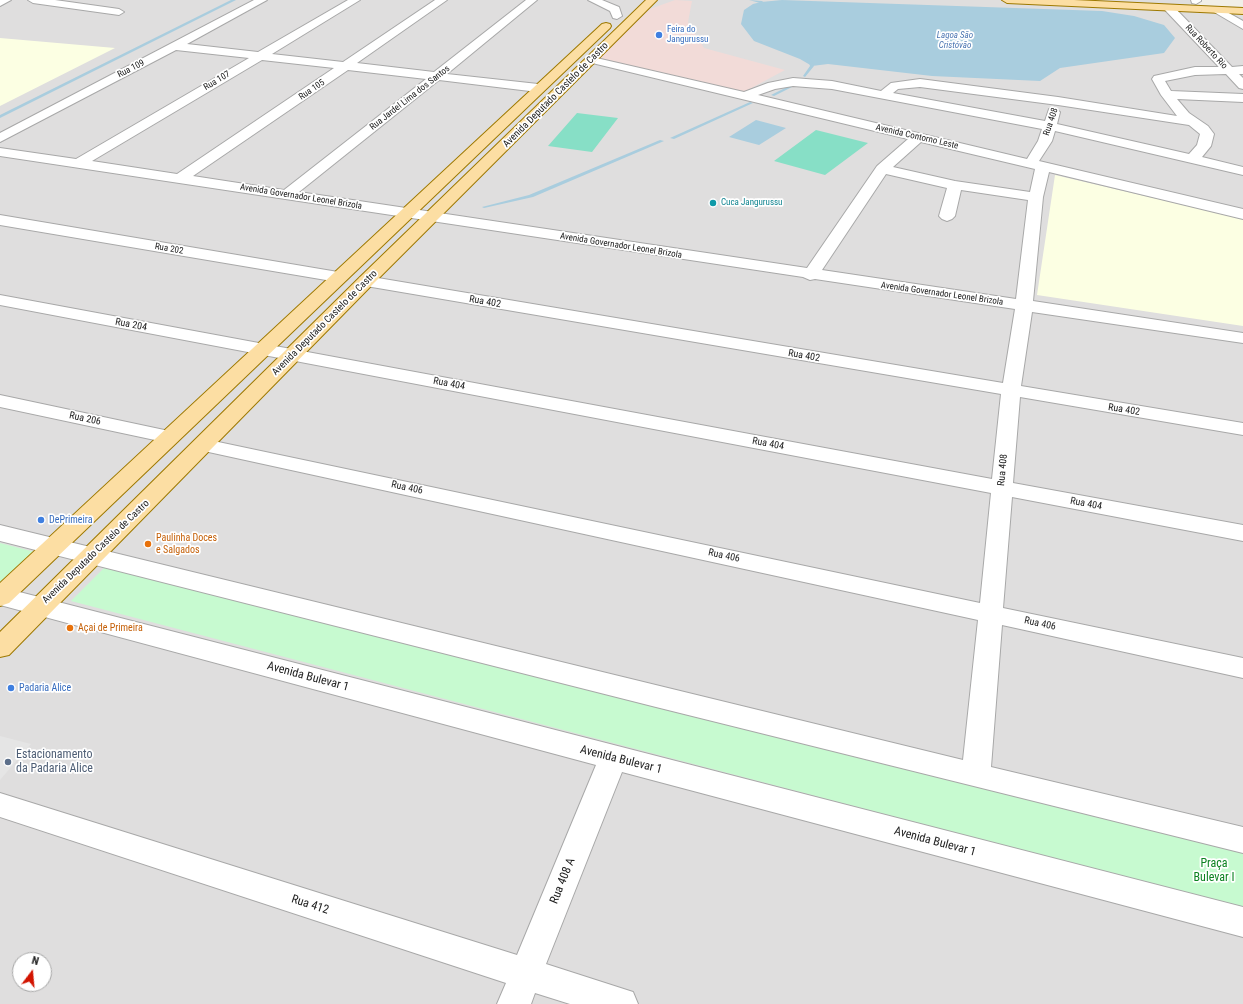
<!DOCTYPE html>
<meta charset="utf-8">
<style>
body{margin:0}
#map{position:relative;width:1243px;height:1004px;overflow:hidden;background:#f1efe8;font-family:"Roboto Condensed",sans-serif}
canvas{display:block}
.north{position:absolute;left:12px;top:952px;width:40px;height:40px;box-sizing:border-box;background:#fff;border:1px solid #a6a6a6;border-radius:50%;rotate:16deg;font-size:11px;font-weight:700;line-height:16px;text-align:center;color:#212121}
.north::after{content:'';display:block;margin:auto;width:14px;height:18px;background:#d21400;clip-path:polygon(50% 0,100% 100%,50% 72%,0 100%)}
</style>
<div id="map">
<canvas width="1243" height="1004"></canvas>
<div class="north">N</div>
</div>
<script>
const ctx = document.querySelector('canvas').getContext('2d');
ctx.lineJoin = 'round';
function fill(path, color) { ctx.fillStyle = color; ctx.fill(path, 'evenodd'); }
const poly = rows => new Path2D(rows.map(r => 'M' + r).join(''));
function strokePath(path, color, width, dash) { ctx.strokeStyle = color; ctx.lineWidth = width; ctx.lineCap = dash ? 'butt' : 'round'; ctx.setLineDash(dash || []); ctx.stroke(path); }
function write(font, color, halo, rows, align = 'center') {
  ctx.font = font + ' "Roboto Condensed",sans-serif'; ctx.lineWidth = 3.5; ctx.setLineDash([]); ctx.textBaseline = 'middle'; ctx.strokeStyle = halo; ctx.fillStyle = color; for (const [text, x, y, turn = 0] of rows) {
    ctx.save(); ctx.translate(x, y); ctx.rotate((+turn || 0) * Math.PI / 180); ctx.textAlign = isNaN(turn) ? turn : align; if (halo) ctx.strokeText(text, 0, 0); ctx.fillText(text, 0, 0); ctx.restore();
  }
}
fill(poly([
 [0,0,1190,0,1193,5,1243,7,1243,1004,0,1004],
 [20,960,44,960,44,984,20,984]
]), '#dfdede');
fill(poly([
 [675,0,692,1,688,22,704,48,785,70,744,92,597,59,650,9]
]), '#f2dbd8');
fill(poly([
 [0,38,115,48,0,106],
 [1055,175,1243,219,1243,326,1037,295]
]), '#fcffe3');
fill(poly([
 [0,543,35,552,0,584],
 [105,567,1243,849,1243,908,71,601]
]), '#c7fad0');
fill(poly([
 [577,113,618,118,592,152,548,146],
 [816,130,868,143,825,175,774,161]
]), '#87dfc6');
fill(poly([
 [0,736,31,744,0,780]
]), '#e5e5e5');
fill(poly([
 [782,0,1102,11,1134,16,1164,25,1175,38,1164,53,1060,68,1040,81,932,76,828,64,812,66,800,59,754,41,741,24,744,10,753,4,761,2],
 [756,120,786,128,759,145,729,137]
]), '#a9cdde');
fill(poly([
 [231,0,236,0,0,118,0,115,231,0],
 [749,0,762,1,769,7,766,8,760,3,749,0],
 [807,56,809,56,814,66,805,77,803,76,810,66,807,56],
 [795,83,798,84,774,96,771,95,795,83],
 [750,102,753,103,674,139,670,138,750,102],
 [660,140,664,141,533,197,484,208,482,207,529,195,660,140]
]), '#a9cdde');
const minor = poly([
 [0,0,11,0,0,6,0,0],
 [28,0,55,0,119,9,124,12,119,15,33,3,28,0],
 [254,0,267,0,187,44,258,52,348,0,360,0,272,54,343,62,435,0,447,0,357,63,434,72,526,0,537,0,447,74,538,84,542,85,544,88,542,91,538,92,439,80,299,192,807,268,877,166,908,139,588,62,586,60,588,58,592,57,744,92,768,83,793,78,832,81,881,91,891,83,920,79,1058,97,1177,116,1161,95,1152,79,1154,76,1195,67,1219,67,1165,10,1164,8,1165,6,1169,5,1173,6,1232,67,1243,66,1243,74,1239,74,1243,78,1243,89,1239,88,1226,74,1195,75,1165,81,1171,91,1243,94,1243,102,1177,99,1189,113,1208,126,1214,134,1211,146,1202,157,1243,167,1243,175,1055,131,1052,141,1039,161,1243,209,1243,219,1049,172,1043,197,1033,301,1243,333,1243,343,1032,312,1021,386,1243,423,1243,435,1020,397,1013,483,1243,525,1243,541,1012,497,1003,608,1243,658,1243,678,1002,625,991,767,1243,827,1243,853,656,707,0,541,0,525,963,760,978,620,204,451,197,449,194,445,197,441,204,439,980,603,991,493,0,305,0,295,992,479,1001,394,366,286,360,285,358,281,360,277,366,276,1003,383,1015,309,815,279,810,280,803,277,0,156,0,148,76,159,249,58,176,50,0,142,0,133,254,0],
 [262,60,334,68,177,174,92,161,262,60],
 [348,70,426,79,284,190,193,176,348,70],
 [793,86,832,89,1042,129,1038,141,1027,159,758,95,775,89,793,86],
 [920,87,1058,105,1189,125,1200,134,1197,145,1189,154,1057,124,1060,112,1054,108,1049,109,1045,121,893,93,898,89,920,87],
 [921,142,1035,169,1030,192,955,181,893,167,921,142],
 [886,174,947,188,939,216,942,219,947,221,952,219,955,216,961,190,1028,200,1016,299,822,270,886,174],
 [588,0,602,0,619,7,622,16,617,19,613,18,610,11,588,0],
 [1191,0,1201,0,1201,1,1196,4,1192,3,1191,0],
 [1218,7,1243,21,1243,29,1214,12,1213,10,1214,8,1218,7],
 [0,215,338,272,344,273,346,277,344,281,338,282,0,225,0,215],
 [0,395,169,431,176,433,179,437,176,441,169,443,0,407,0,395],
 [0,587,1243,907,1243,937,622,772,546,964,633,992,638,1004,570,1004,535,993,531,1004,497,1004,506,983,0,817,0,793,517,955,596,765,0,605,0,587]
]);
const major = poly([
 [646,0,657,0,372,285,9,655,0,657,0,632,360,277,646,0],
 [1002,0,1074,0,1243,8,1243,14,1007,3,1002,0],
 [606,23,610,24,611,26,610,28,9,603,0,606,0,583,602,24,606,23]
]);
strokePath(minor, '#a8a8a8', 2);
strokePath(major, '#9e7900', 2);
fill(minor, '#fff');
fill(major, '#fcdea3');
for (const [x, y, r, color] of [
 [659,35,4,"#3f7fe0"],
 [713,203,4,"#0f9aa8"],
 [41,520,4,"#3f7fe0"],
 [148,544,4,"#e8710a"],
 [70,628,4,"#e8710a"],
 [11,688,4,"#3f7fe0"],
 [8,762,4,"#5c6f8a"]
]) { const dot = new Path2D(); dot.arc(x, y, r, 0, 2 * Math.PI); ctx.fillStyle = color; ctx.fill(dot); strokePath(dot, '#fff', 1.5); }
write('9px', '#366cbe', '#fff', [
 ["Feira do",667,30],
 ["Jangurussu",667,40]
], 'left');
write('italic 9px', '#4c76b2', '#fff', [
 ["Lagoa São",955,36],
 ["Cristóvão",955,46]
]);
write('9px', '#212121', '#fff', [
 ["Rua Roberto Rio",1206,47,47],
 ["Rua 109",131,69,-27],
 ["Rua 107",217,81,-31],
 ["Rua 105",312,90,-34],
 ["Rua Jardel Lima dos Santos",410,98,-38],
 ["Rua 408",1051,122,-71],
 ["Avenida Contorno Leste",917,137,13],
 ["Avenida Governador Leonel Brizola",301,197,9],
 ["Avenida Governador Leonel Brizola",621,246,9],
 ["Rua 202",169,249,10],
 ["Avenida Governador Leonel Brizola",942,294,8]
]);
write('9px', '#0d838f', '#fff', [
 ["Cuca Jangurussu",721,203]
], 'left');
write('10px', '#212121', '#fff', [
 ["Avenida Deputado Castelo de Castro",556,95,-45],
 ["Rua 402",485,302,10],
 ["Avenida Deputado Castelo de Castro",325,323,-45],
 ["Rua 204",131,325,11],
 ["Rua 402",804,356,10],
 ["Rua 404",449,384,11],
 ["Rua 402",1124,410,9],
 ["Rua 206",85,419,12],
 ["Rua 404",768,444,11],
 ["Rua 408",1003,470,-85],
 ["Rua 406",407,488,12],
 ["Rua 404",1086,504,11],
 ["Avenida Deputado Castelo de Castro",96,552,-44],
 ["Rua 406",724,556,12],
 ["Rua 406",1040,624,12]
]);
write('10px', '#366cbe', '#fff', [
 ["DePrimeira",49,520],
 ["Padaria Alice",19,688]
], 'left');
write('10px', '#c56008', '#fff', [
 ["Paulinha Doces",156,538],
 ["e Salgados",156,550],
 ["Açai de Primeira",78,628]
], 'left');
write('12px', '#212121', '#fff', [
 ["Avenida Bulevar 1",308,677,15],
 ["Avenida Bulevar 1",621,760,14],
 ["Avenida Bulevar 1",935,842,15],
 ["Rua 408 A",563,881,-68],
 ["Rua 412",310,905,18]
]);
write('12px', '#4e5e75', '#fff', [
 ["Estacionamento",16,755],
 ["da Padaria Alice",16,769]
], 'left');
write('12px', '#0c8221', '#fff', [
 ["Praça",1214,864],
 ["Bulevar I",1214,878]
]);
</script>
